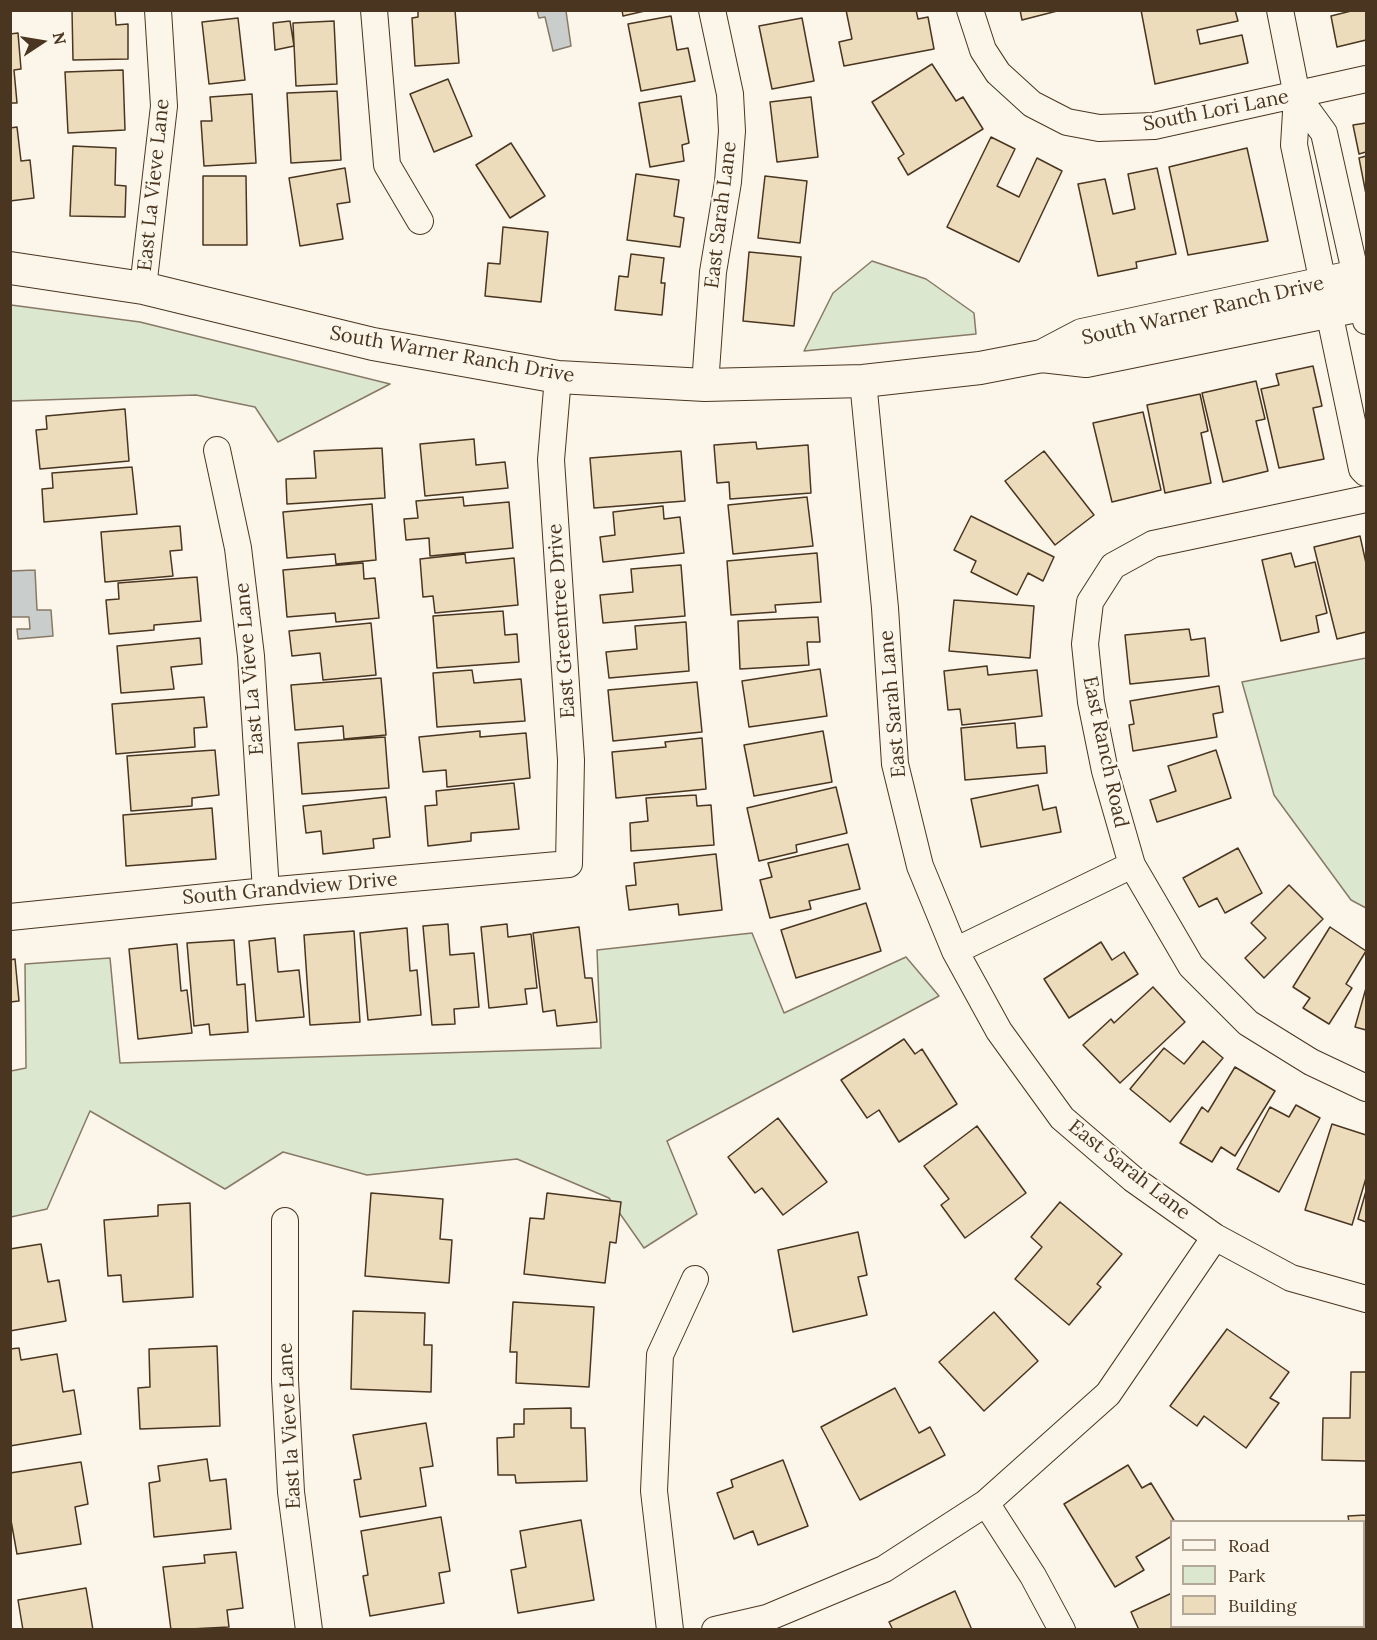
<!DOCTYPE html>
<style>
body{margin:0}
#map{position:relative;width:1377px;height:1640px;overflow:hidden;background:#fbf6e9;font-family:Lora,serif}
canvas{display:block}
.frame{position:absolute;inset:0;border:12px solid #4a3520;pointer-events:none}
.legend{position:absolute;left:1170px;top:1520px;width:195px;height:108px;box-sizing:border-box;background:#fbf6e9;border:2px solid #b4a999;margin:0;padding:8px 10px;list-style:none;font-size:18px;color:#4a3520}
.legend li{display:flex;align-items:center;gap:12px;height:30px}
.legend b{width:30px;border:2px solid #b4a999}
.north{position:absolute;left:12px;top:12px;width:60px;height:60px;-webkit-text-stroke:4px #fbf6e9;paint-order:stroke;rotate:78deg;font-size:16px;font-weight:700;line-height:24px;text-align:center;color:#4a3520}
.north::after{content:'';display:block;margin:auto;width:21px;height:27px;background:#4a3520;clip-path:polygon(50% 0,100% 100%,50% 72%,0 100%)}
</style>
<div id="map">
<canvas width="1377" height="1640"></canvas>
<div class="frame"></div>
<ul class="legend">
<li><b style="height:8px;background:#fbf6e9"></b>Road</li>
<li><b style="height:16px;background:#dce7d0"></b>Park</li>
<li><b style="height:16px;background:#ecdcbc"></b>Building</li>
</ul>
<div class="north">N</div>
</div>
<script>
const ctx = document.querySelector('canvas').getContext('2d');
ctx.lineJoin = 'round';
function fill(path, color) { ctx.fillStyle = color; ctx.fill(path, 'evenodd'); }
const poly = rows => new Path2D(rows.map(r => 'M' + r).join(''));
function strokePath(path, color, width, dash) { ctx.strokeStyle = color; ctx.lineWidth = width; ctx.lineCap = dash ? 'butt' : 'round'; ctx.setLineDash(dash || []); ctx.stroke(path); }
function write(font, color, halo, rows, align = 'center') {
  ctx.font = font + ' Lora,serif'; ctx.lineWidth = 4.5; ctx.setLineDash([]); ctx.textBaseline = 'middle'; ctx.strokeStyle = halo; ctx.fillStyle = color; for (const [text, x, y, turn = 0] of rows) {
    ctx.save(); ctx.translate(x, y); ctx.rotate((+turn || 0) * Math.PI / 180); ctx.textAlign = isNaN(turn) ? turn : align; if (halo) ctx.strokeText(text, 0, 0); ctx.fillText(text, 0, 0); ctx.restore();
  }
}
const green = poly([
 [872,261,926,279,974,313,976,334,804,351,833,293,872,261],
 [11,305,140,322,390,384,278,442,255,407,196,395,11,401,11,305],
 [1366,658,1366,908,1351,900,1274,795,1242,682,1366,658],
 [752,933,784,1013,906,957,939,996,667,1141,697,1214,644,1248,609,1198,517,1159,367,1175,283,1152,225,1189,90,1111,47,1209,11,1217,11,1071,26,1068,25,964,110,958,120,1063,601,1048,597,950,752,933]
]);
fill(green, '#dce7d0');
strokePath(green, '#887966', 1.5);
const water = poly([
 [537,11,566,11,571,46,553,51,545,17,539,18,537,11],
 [35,570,37,610,51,610,53,636,18,639,17,629,30,629,29,617,11,617,11,571,35,570]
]);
fill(water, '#c9cecd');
strokePath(water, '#887966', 1.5);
const building = poly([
 [72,10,115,10,116,25,128,24,128,59,73,60,72,10],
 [418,10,455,10,459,63,415,66,412,18,418,17,418,10],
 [622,10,649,10,623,16,622,10],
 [846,10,916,10,918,19,928,17,934,49,844,66,839,42,852,39,846,10],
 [1020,10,1061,10,1022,20,1020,10],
 [1141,10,1235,10,1238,21,1197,30,1200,44,1242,35,1248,63,1155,84,1141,10],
 [1355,10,1366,10,1366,40,1337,47,1331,16,1355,10],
 [671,16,677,50,688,48,695,81,641,91,628,24,671,16],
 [238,18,245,80,209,84,202,22,238,18],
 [802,18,814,81,772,89,759,26,802,18],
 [290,21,294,46,275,50,273,23,290,21],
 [334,21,337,84,296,86,293,23,334,21],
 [18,33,21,69,14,70,17,103,10,103,10,34,18,33],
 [932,64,956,101,963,97,983,129,908,175,898,158,904,154,872,102,932,64],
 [123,70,125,130,68,133,65,72,123,70],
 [448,79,472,136,434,152,410,94,448,79],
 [337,91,341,160,291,163,287,93,337,91],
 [252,94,256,163,204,166,201,121,212,121,210,97,252,94],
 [681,96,689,143,682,145,684,161,650,167,639,103,681,96],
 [811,97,818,157,777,162,770,102,811,97],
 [1366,123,1366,152,1359,154,1353,125,1366,123],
 [17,127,21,161,30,160,34,198,10,201,10,128,17,127],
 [991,137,1015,149,997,186,1019,197,1037,158,1062,171,1019,262,947,227,991,137],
 [511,143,545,196,510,218,476,165,511,143],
 [73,146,116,148,115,185,126,186,125,217,70,216,73,146],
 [1247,148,1268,241,1188,255,1169,167,1247,148],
 [1366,156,1366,194,1359,158,1366,156],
 [345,168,350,202,337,204,343,239,300,246,289,178,345,168],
 [1157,168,1176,254,1136,262,1137,268,1098,276,1078,184,1105,179,1113,214,1135,209,1128,174,1157,168],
 [636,174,679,180,674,216,684,218,680,247,627,240,636,174],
 [203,176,246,176,247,245,203,245,203,176],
 [765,176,807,181,800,243,758,238,765,176],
 [503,227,548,232,541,302,485,296,488,263,500,264,503,227],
 [749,252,801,257,794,326,743,321,749,252],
 [631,254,664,258,661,283,665,283,662,315,615,310,619,276,628,277,631,254],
 [1313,366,1322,406,1313,408,1324,459,1279,468,1261,389,1279,385,1276,374,1313,366],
 [1256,381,1265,419,1256,421,1268,471,1223,482,1202,393,1256,381],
 [1200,394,1208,431,1201,433,1211,483,1165,493,1147,405,1200,394],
 [125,409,129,461,40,469,36,430,47,429,46,416,125,409],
 [1143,412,1161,490,1112,502,1093,423,1143,412],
 [474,439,476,465,505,462,508,488,425,496,420,444,474,439],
 [756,442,757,449,808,445,811,493,730,499,729,482,717,483,714,445,756,442],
 [382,448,385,498,287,504,286,479,316,478,314,451,382,448],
 [681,451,685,501,594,508,590,458,681,451],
 [1044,451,1094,515,1055,545,1005,481,1044,451],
 [132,467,137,514,44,522,42,489,53,488,52,473,132,467],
 [463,497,464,506,509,502,513,548,430,556,429,538,406,540,404,519,418,518,416,501,463,497],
 [807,497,813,546,733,554,728,505,807,497],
 [372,504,376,560,336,564,335,554,287,558,283,512,372,504],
 [663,506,664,519,680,517,684,553,603,562,600,537,615,535,613,512,663,506],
 [971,516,1054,557,1043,581,1028,573,1017,595,971,572,976,561,954,550,971,516],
 [180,526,182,550,170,551,173,576,105,582,101,532,180,526],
 [1360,536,1366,563,1366,632,1337,639,1314,547,1360,536],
 [817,553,821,602,775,605,776,612,731,615,727,561,817,553],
 [1291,553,1295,567,1315,562,1327,613,1316,616,1319,632,1281,641,1262,560,1291,553],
 [465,554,466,563,514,558,518,605,435,613,433,596,423,597,420,559,465,554],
 [363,563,364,579,375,578,379,618,336,622,335,613,287,617,283,570,363,563],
 [681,565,685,616,603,623,600,595,633,592,631,569,681,565],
 [197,577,201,621,154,625,154,630,109,634,106,600,119,599,118,583,197,577],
 [954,600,1034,606,1030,658,949,651,954,600],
 [503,611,505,635,517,634,519,662,437,668,433,616,503,611],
 [818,617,820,642,807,642,809,665,740,669,738,621,818,617],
 [686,622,689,671,609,678,606,652,637,649,635,626,686,622],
 [371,623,376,675,323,680,320,653,292,656,289,631,371,623],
 [1189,629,1191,640,1205,638,1209,676,1130,684,1125,635,1189,629],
 [200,638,202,664,171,667,174,689,121,693,117,646,200,638],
 [987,666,988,675,1037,670,1042,716,962,725,960,709,948,710,944,671,987,666],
 [820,669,827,716,749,727,742,681,820,669],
 [472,670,474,683,521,679,525,721,437,727,433,673,472,670],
 [381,678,386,735,344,739,343,726,295,730,291,685,381,678],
 [697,682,702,732,613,741,608,690,697,682],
 [1219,686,1223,712,1213,714,1217,737,1133,751,1129,725,1134,724,1130,701,1219,686],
 [204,697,207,727,194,728,195,747,116,754,112,704,204,697],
 [1015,723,1017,748,1045,746,1047,773,965,780,961,728,1015,723],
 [480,731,480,737,526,733,530,778,447,787,446,770,423,772,419,737,480,731],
 [823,731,832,782,754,796,744,745,823,731],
 [385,737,389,788,302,794,298,743,385,737],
 [702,738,706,789,616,798,612,752,666,747,665,742,702,738],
 [215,750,219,795,192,798,192,806,131,811,127,756,215,750],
 [1216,750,1231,798,1157,822,1150,800,1176,791,1168,766,1216,750],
 [514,783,519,829,471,833,471,841,428,846,425,806,437,805,436,791,514,783],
 [1038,785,1043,810,1056,807,1061,832,981,847,971,799,1038,785],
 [836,787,847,833,796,845,797,852,759,861,747,808,836,787],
 [696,795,697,806,711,805,714,845,631,851,630,823,648,821,646,798,696,795],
 [386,797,390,837,373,839,374,848,323,854,321,831,306,833,303,806,386,797],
 [212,808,216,859,126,866,123,815,212,808],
 [848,844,860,889,809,901,811,909,770,918,760,880,772,877,768,863,848,844],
 [1238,848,1262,893,1225,913,1217,898,1199,907,1183,878,1238,848],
 [716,854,722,910,679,915,678,904,629,910,626,886,636,885,634,863,716,854],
 [1289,885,1323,919,1264,978,1245,958,1266,938,1251,923,1289,885],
 [866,903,881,951,796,978,781,930,866,903],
 [448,924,450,955,474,953,479,1007,454,1009,455,1024,432,1025,423,926,448,924],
 [507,924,508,937,531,934,537,988,525,989,527,1004,489,1008,481,927,507,924],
 [579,927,585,978,592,978,597,1022,557,1026,555,1010,543,1012,533,933,579,927],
 [1330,927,1366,951,1346,984,1352,988,1329,1024,1303,1008,1310,998,1293,987,1330,927],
 [407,928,410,971,417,970,421,1015,368,1020,360,933,407,928],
 [354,931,360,1022,310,1025,304,935,354,931],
 [275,938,278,972,299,970,304,1017,256,1021,249,941,275,938],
 [234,940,237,985,245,984,248,1032,210,1035,209,1024,194,1026,187,943,234,940],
 [1101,942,1112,960,1124,952,1138,974,1069,1018,1044,979,1101,942],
 [177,944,181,991,187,990,192,1033,138,1039,129,949,177,944],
 [15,959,19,1001,10,1002,10,960,15,959],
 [1153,987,1185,1022,1120,1083,1083,1045,1111,1019,1114,1023,1153,987],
 [1366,988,1366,1030,1355,1027,1366,988],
 [904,1039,915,1054,922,1049,957,1104,899,1142,879,1110,867,1118,841,1080,904,1039],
 [1203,1041,1223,1058,1170,1122,1130,1089,1164,1048,1184,1064,1203,1041],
 [1235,1067,1275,1091,1235,1156,1221,1147,1212,1162,1180,1143,1202,1107,1208,1112,1235,1067],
 [1296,1105,1320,1118,1279,1192,1237,1169,1270,1107,1289,1117,1296,1105],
 [778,1118,827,1182,783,1215,762,1188,755,1193,728,1157,778,1118],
 [1332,1124,1366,1135,1366,1178,1352,1225,1305,1210,1332,1124],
 [977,1126,1026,1193,965,1238,941,1205,949,1199,924,1166,977,1126],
 [1366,1191,1366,1222,1358,1219,1366,1191],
 [371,1193,443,1199,440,1239,452,1240,449,1283,365,1276,371,1193],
 [547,1193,621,1202,616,1243,610,1242,605,1283,524,1274,530,1218,544,1219,547,1193],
 [1060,1202,1122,1254,1097,1284,1101,1287,1069,1325,1015,1279,1042,1247,1031,1237,1060,1202],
 [190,1203,193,1297,123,1302,121,1275,108,1276,104,1220,158,1216,158,1205,190,1203],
 [858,1232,867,1275,858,1277,867,1315,793,1332,778,1250,858,1232],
 [41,1244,48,1282,59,1280,66,1321,10,1331,10,1249,41,1244],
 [513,1302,594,1307,589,1387,516,1383,517,1352,510,1352,513,1302],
 [353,1311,425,1313,424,1345,432,1345,431,1392,351,1389,353,1311],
 [994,1312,1038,1361,984,1411,939,1362,994,1312],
 [1227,1329,1289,1372,1270,1398,1279,1403,1246,1448,1204,1416,1197,1426,1170,1406,1227,1329],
 [217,1346,220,1426,140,1429,138,1388,150,1387,149,1349,217,1346],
 [19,1348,21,1360,57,1354,63,1392,74,1390,81,1434,10,1446,10,1349,19,1348],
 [1351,1372,1366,1372,1366,1461,1322,1460,1323,1418,1350,1418,1351,1372],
 [895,1388,919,1433,930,1427,945,1455,860,1500,821,1427,895,1388],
 [571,1408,571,1428,585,1428,587,1481,516,1483,515,1475,498,1475,497,1438,514,1437,514,1424,524,1424,524,1409,571,1408],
 [426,1423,433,1466,420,1468,426,1506,360,1517,354,1480,361,1479,353,1435,426,1423],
 [207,1459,210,1481,226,1479,231,1529,154,1537,149,1483,160,1481,158,1466,207,1459],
 [783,1460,808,1526,758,1545,753,1531,734,1539,717,1493,733,1487,731,1480,783,1460],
 [81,1462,88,1504,75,1507,81,1544,17,1554,10,1515,10,1473,81,1462],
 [1128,1465,1142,1488,1151,1483,1175,1522,1172,1522,1172,1536,1136,1557,1144,1570,1115,1587,1064,1504,1128,1465],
 [1366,1501,1366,1570,1364,1570,1364,1522,1349,1522,1348,1516,1366,1515,1366,1501],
 [441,1517,450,1571,439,1573,444,1603,370,1616,363,1576,368,1575,361,1531,441,1517],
 [581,1520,594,1600,518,1613,511,1570,526,1567,520,1531,581,1520],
 [236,1552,243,1608,227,1610,229,1627,171,1630,163,1567,205,1563,204,1555,236,1552],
 [86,1588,93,1630,23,1630,18,1600,86,1588],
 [955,1591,972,1630,893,1630,889,1622,955,1591],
 [1172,1593,1172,1626,1222,1626,1224,1630,1139,1630,1131,1612,1172,1593]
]);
fill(building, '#ecdcbc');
strokePath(building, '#4a3520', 1.5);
const minor = poly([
 [374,10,387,165,420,221],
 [970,10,983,50,998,73,1032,104,1067,122,1099,128,1154,126,1366,79],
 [1280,10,1297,96,1294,145,1362,469,1366,473],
 [1297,96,1324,133,1366,321],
 [143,288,164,106,158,10],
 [863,381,885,608,895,764,920,866,955,951,999,1031,1062,1118,1133,1179,1215,1237,1291,1278,1366,1299],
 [705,385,713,272,728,182,732,131,730,94,712,10],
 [217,450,238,548,251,656,266,891],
 [1366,499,1153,544,1113,566,1090,602,1085,644,1091,702,1105,771,1132,865,1191,966,1248,1023,1311,1062,1366,1088],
 [10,917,266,891,569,864,571,760,551,460,558,377],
 [955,951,1132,865],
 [285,1221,285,1380,291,1492,309,1630],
 [986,1503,1033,1576,1062,1630],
 [670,1630,654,1491,660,1355,695,1279],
 [715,1630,767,1618,884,1569,986,1503,1108,1394,1215,1237]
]);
const tertiary = poly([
 [10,268,143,288,373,344,558,377,705,385,863,381,980,368,1042,356,1082,335,1366,274],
 [1042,356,1086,361,1366,304]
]);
strokePath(minor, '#4a3520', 28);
strokePath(tertiary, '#4a3520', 34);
strokePath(minor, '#fbf6e9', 26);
strokePath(tertiary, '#fbf6e9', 32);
write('20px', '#4a3520', '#fbf6e9', [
 ["South Lori Lane",1216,111,-11],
 ["East La Vieve Lane",154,185,-84],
 ["East Sarah Lane",721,215,-83],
 ["South Warner Ranch Drive",1203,311,-13],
 ["South Warner Ranch Drive",452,355,10],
 ["East Greentree Drive",562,621,-94],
 ["East La Vieve Lane",250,669,-95],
 ["East Sarah Lane",893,704,-95],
 ["East Ranch Road",1105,752,78],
 ["South Grandview Drive",290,889,-5],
 ["East Sarah Lane",1129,1170,38],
 ["East la Vieve Lane",290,1426,-93]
]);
</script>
